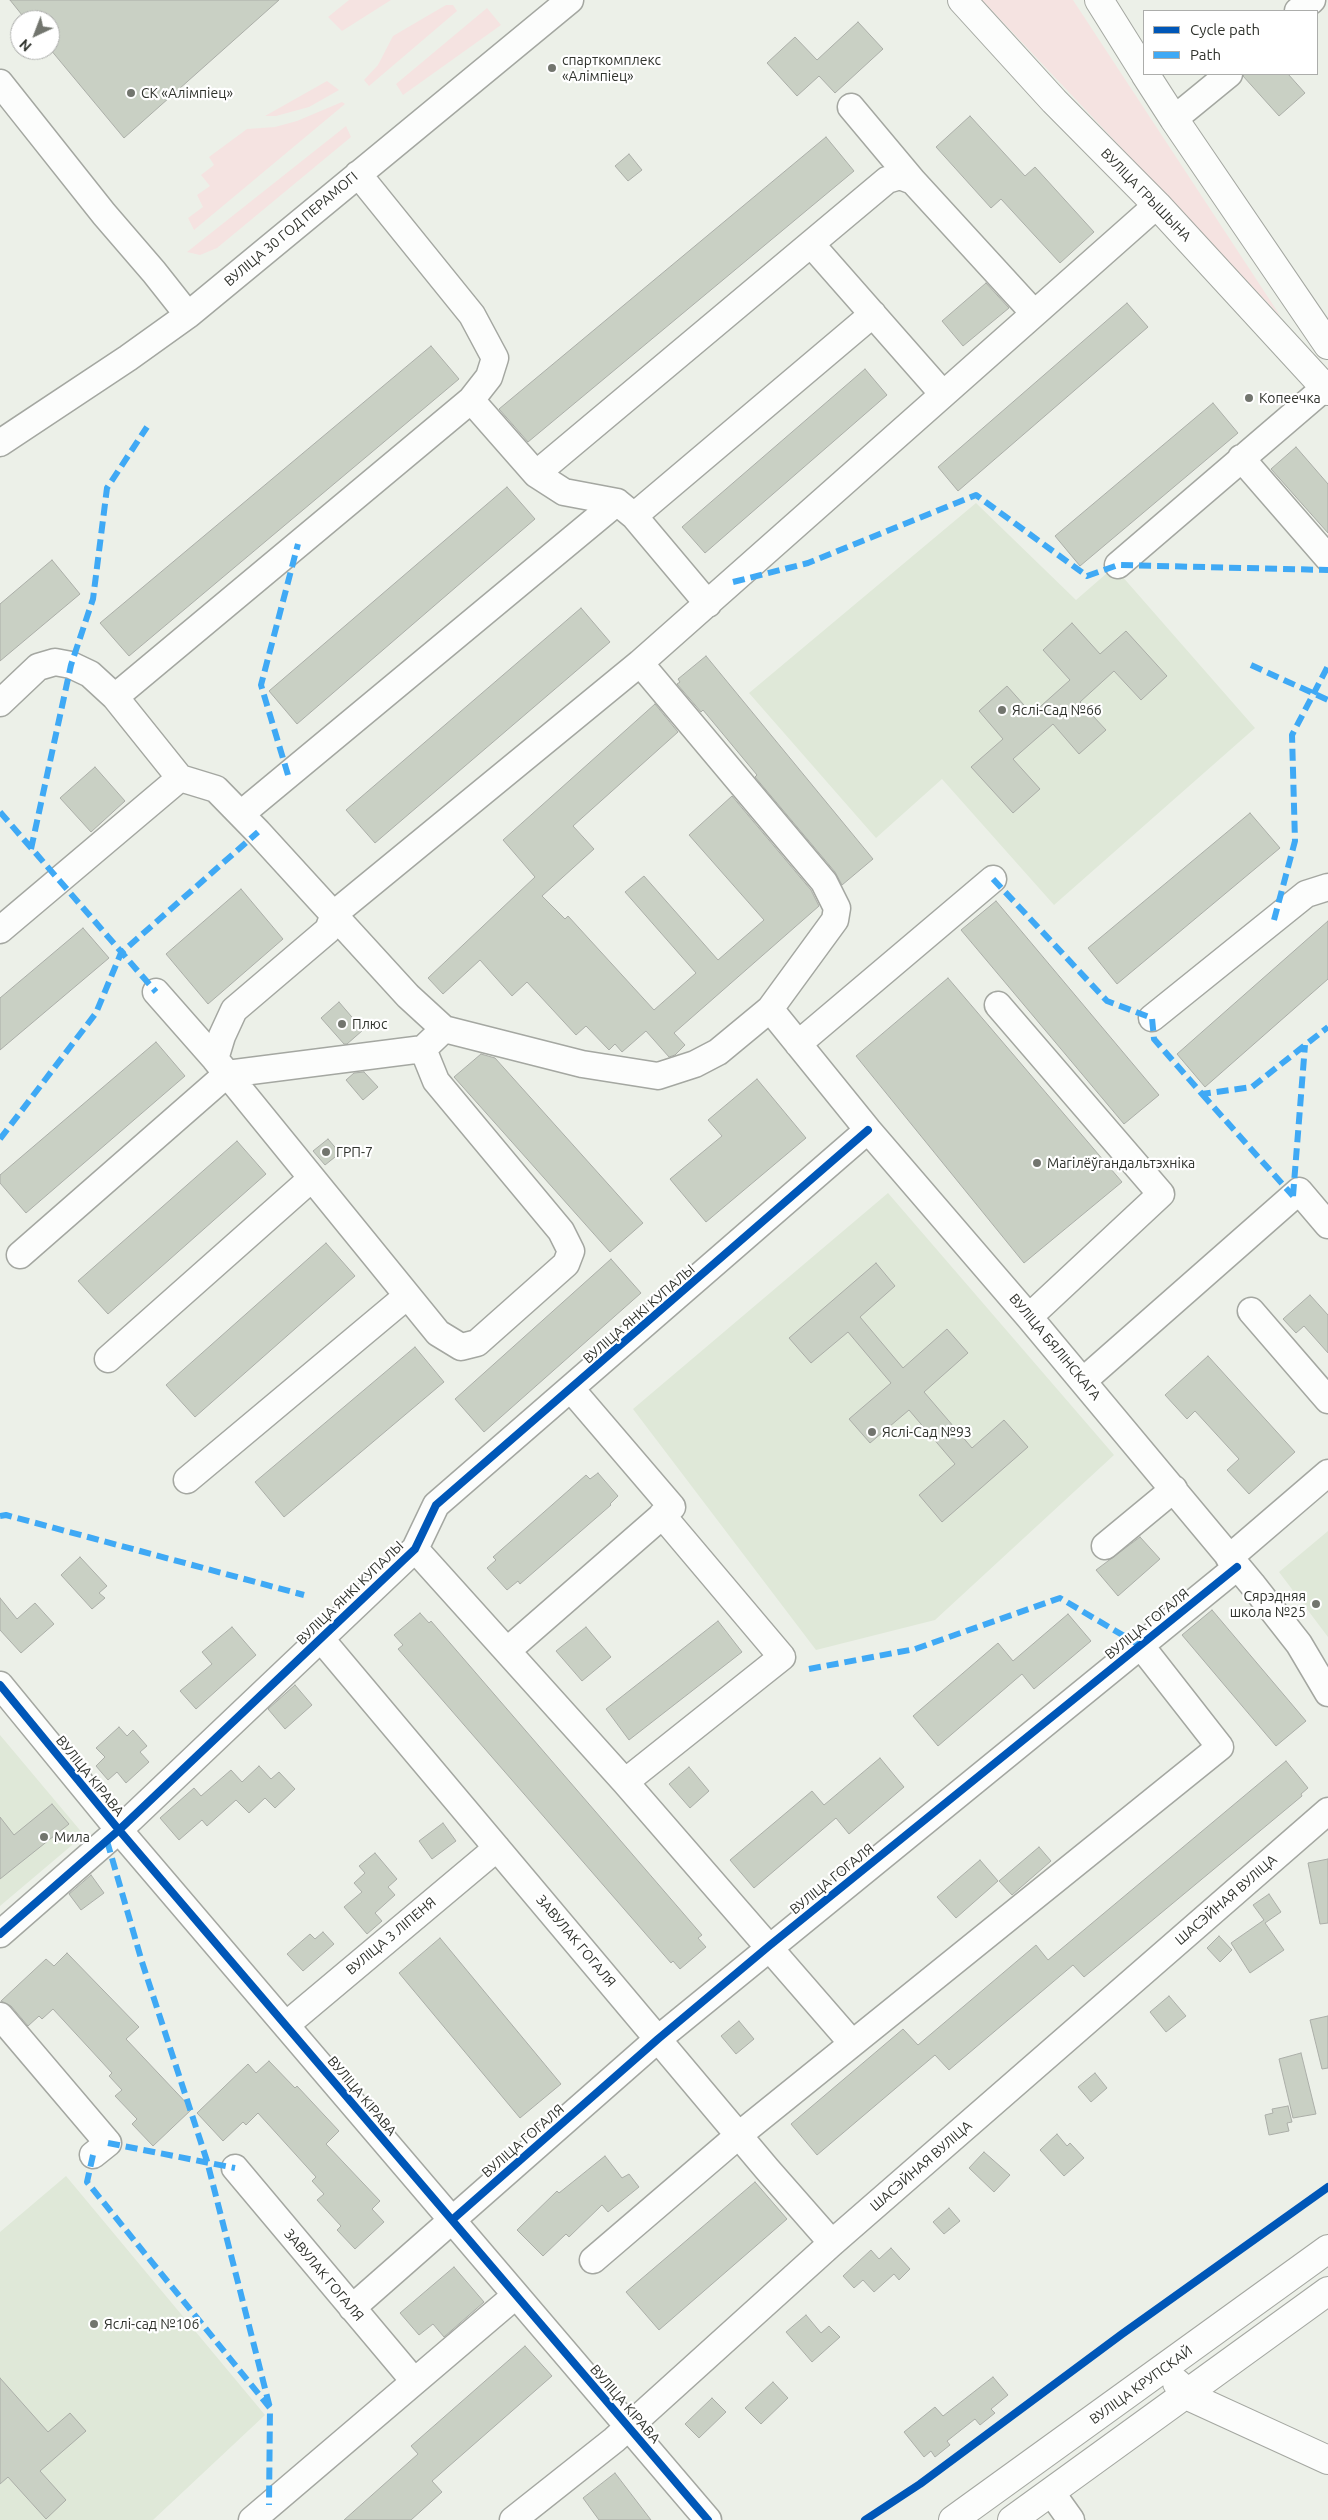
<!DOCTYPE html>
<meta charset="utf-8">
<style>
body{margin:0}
#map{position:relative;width:1328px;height:2520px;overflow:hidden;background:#ecf0e8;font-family:Ubuntu,sans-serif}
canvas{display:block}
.legend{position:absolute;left:1143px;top:10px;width:175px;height:65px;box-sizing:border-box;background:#fff;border:1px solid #acadab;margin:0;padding:6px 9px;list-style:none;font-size:15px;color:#30332d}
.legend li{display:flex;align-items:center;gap:10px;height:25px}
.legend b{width:25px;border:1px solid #acadab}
.north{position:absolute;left:10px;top:10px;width:50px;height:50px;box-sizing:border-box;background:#fff;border:1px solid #acadab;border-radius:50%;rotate:223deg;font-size:14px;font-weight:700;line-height:20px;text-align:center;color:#30332d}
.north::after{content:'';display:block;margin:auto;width:18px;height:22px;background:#72756e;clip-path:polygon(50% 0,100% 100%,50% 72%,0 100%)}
</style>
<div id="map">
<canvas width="1328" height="2520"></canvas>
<ul class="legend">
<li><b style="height:6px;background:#0057b8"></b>Cycle path</li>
<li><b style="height:6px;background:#3fa9f5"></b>Path</li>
</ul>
<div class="north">N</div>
</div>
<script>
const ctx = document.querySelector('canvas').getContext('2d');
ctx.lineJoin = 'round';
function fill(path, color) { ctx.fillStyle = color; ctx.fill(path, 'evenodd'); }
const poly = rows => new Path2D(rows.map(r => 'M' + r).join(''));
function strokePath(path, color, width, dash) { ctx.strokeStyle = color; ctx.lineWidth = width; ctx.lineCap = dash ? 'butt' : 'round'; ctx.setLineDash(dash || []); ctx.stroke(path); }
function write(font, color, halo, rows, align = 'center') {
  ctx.font = font + ' Ubuntu,sans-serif'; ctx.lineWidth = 4.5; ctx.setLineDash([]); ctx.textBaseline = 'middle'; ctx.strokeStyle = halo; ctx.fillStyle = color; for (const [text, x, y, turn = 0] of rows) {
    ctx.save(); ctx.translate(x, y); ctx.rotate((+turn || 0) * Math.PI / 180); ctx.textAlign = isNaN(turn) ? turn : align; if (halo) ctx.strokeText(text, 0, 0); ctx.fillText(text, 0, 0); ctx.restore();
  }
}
fill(poly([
 [976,503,1076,600,1114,567,1255,728,1054,905,942,779,876,838,749,693],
 [888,1193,1114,1455,935,1620,816,1650,633,1409],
 [1328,1531,1328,1637,1279,1572],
 [0,1735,84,1835,0,1906],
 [66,2176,265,2415,153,2520,0,2520,0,2232]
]), '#dfe8d8');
fill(poly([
 [349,0,391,0,342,31,328,17],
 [982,0,1073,0,1281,317],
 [446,5,453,5,457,11,369,86,364,80,378,65,393,36],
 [487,8,501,25,403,95,396,84],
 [327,81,339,90,309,107,276,116,265,116],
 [342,102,345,104,194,230,188,218,203,207,197,195,210,186,201,175,214,165,209,157,247,129,275,127,297,121],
 [346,126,351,137,217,248,200,255,187,252]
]), '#f5e3e1');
const building = poly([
 [10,0,279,0,124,138,50,49,50,20,26,20,10,0],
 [858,22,883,49,835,93,819,76,797,96,767,63,795,37,817,60,858,22],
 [1244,74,1288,74,1305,93,1279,116,1243,76,1244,74],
 [970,116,1025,176,1035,167,1094,232,1060,263,1001,199,991,208,936,147,970,116],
 [826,137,854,171,528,442,499,409,826,137],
 [629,154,642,170,628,181,615,166,629,154],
 [986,283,1009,308,963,346,942,321,986,283],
 [1127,303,1148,327,958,491,938,467,1127,303],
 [431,346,459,379,129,656,100,623,431,346],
 [865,369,887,395,705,553,682,527,865,369],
 [1213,403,1238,433,1080,566,1055,536,1213,403],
 [1296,447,1328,484,1328,533,1271,469,1296,447],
 [507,487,535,519,297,724,269,691,507,487],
 [52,560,80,594,0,661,0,604,52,560],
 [581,608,610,642,375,843,346,810,581,608],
 [1072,623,1100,654,1126,631,1167,676,1141,700,1114,671,1080,702,1106,730,1079,754,1053,724,1013,759,1040,789,1013,813,971,767,1003,739,979,711,1007,686,1032,714,1070,680,1043,650,1072,623],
 [706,656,873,859,842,885,835,872,755,777,757,775,703,710,701,712,677,684,680,682,678,679,706,656],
 [655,704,678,732,573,826,594,849,542,896,565,919,568,916,654,1010,696,973,625,892,644,876,718,960,764,920,689,835,732,796,811,890,819,906,674,1033,685,1045,675,1055,669,1057,646,1031,622,1052,615,1044,609,1050,586,1026,576,1035,527,982,512,996,480,960,443,994,428,978,535,877,503,840,655,704],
 [95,767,125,801,91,832,60,798,95,767],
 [1250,813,1280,848,1117,984,1088,948,1250,813],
 [241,889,283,939,208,1004,166,954,241,889],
 [996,901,1159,1095,1124,1124,961,930,996,901],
 [1328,921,1328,979,1205,1087,1177,1054,1328,921],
 [83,928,109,958,0,1050,0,998,83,928],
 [948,978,1122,1182,1024,1263,856,1056,948,978],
 [339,1002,363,1030,347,1044,344,1044,321,1018,339,1002],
 [156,1042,185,1076,26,1213,0,1183,0,1175,156,1042],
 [481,1054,495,1058,643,1223,610,1252,454,1077,481,1054],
 [364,1072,378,1087,363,1100,346,1080,354,1073,364,1072],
 [757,1079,806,1138,706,1222,670,1179,722,1136,708,1120,757,1079],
 [328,1139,340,1153,325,1165,313,1151,328,1139],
 [237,1141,266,1174,108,1314,78,1281,237,1141],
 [326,1243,355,1276,195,1417,166,1385,326,1243],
 [611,1259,641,1293,484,1432,455,1399,611,1259],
 [876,1263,895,1286,860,1317,903,1368,947,1329,968,1353,924,1392,972,1448,1004,1420,1028,1447,942,1522,919,1495,955,1464,909,1410,870,1443,849,1419,891,1383,848,1332,811,1363,789,1338,876,1263],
 [1310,1295,1328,1315,1328,1353,1304,1326,1296,1333,1283,1319,1310,1295],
 [415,1347,444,1382,284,1517,255,1482,415,1347],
 [1208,1356,1295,1452,1249,1494,1227,1470,1239,1459,1195,1411,1187,1419,1165,1395,1208,1356],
 [598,1473,618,1496,610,1504,611,1505,520,1584,518,1581,507,1590,487,1568,496,1560,493,1557,586,1475,590,1479,598,1473],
 [1140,1537,1160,1559,1118,1596,1096,1570,1140,1537],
 [80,1557,107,1586,99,1593,105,1598,92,1609,61,1575,80,1557],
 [0,1598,17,1619,35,1603,54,1624,21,1653,0,1630,0,1598],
 [1212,1610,1306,1721,1276,1746,1182,1635,1212,1610],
 [420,1613,429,1623,431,1621,702,1935,698,1938,706,1947,680,1969,673,1961,671,1963,398,1649,403,1645,394,1635,420,1613],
 [1068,1614,1091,1641,1034,1689,1022,1674,938,1746,913,1716,998,1643,1013,1661,1068,1614],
 [718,1621,742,1652,629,1740,606,1709,718,1621],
 [232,1627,256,1655,196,1709,180,1691,212,1664,202,1652,232,1627],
 [586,1627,611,1657,582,1681,556,1651,586,1627],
 [295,1685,312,1705,285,1729,268,1709,295,1685],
 [119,1727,127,1736,133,1730,147,1746,140,1752,149,1762,126,1783,117,1772,108,1780,96,1766,105,1757,96,1748,119,1727],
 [880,1758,904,1787,849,1834,836,1818,754,1888,730,1860,812,1791,824,1805,880,1758],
 [1286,1761,1308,1788,1301,1794,1302,1796,1084,1977,1073,1965,949,2070,935,2055,817,2155,791,2124,903,2029,918,2045,1036,1945,1048,1960,1286,1761],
 [259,1766,271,1779,279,1772,295,1789,275,1808,265,1798,249,1813,236,1800,207,1826,202,1820,179,1840,160,1818,194,1788,201,1796,231,1770,242,1782,259,1766],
 [689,1767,709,1791,690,1808,669,1784,689,1767],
 [52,1804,69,1824,0,1879,0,1817,14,1835,52,1804],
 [443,1823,456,1841,432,1859,419,1841,443,1823],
 [1039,1847,1051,1861,1012,1895,999,1881,1039,1847],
 [375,1853,397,1879,388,1887,395,1895,375,1913,382,1921,367,1934,344,1907,362,1892,354,1883,365,1873,359,1866,375,1853],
 [1328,1859,1328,1923,1320,1924,1308,1863,1328,1859],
 [980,1860,998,1881,956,1918,937,1897,980,1860],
 [91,1875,104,1893,81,1910,69,1894,91,1875],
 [1269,1894,1281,1912,1265,1923,1284,1950,1250,1973,1231,1943,1264,1920,1253,1905,1269,1894],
 [323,1932,334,1944,303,1971,287,1954,310,1934,315,1939,323,1932],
 [1219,1936,1232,1950,1220,1962,1207,1948,1219,1936],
 [440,1938,561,2084,520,2118,399,1973,440,1938],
 [67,1953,139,2027,126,2039,192,2109,153,2146,132,2124,137,2119,115,2096,122,2090,109,2076,112,2073,53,2009,42,2019,39,2016,28,2026,11,2006,1,2001,46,1959,54,1966,67,1953],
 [1169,1996,1186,2016,1166,2032,1150,2012,1169,1996],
 [1328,2016,1328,2068,1322,2069,1310,2020,1328,2016],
 [739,2021,754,2039,736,2054,721,2036,739,2021],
 [1301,2053,1316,2114,1293,2118,1279,2059,1301,2053],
 [269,2061,295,2088,297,2086,339,2131,326,2144,380,2201,372,2209,384,2222,355,2249,337,2230,341,2226,317,2200,324,2194,312,2181,316,2177,258,2113,246,2125,243,2122,223,2141,197,2113,248,2064,256,2073,269,2061],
 [1095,2073,1107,2088,1091,2102,1078,2087,1095,2073],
 [1288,2106,1292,2122,1287,2123,1289,2131,1269,2135,1265,2115,1273,2113,1272,2109,1288,2106],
 [1057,2134,1067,2146,1070,2143,1084,2158,1064,2176,1040,2150,1057,2134],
 [984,2152,1010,2175,994,2192,969,2168,984,2152],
 [605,2156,622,2178,629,2174,639,2187,608,2212,602,2205,569,2237,566,2234,543,2256,517,2230,557,2191,559,2193,605,2156],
 [755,2182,787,2219,659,2330,626,2292,755,2182],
 [949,2208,960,2221,944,2234,933,2222,949,2208],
 [891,2248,910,2269,899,2280,894,2274,874,2292,863,2280,854,2288,843,2276,871,2250,879,2259,891,2248],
 [454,2267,484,2302,444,2337,433,2324,419,2335,400,2313,454,2267],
 [806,2315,821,2333,829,2326,840,2337,812,2362,786,2332,806,2315],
 [525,2346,552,2376,432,2481,442,2492,411,2520,344,2520,418,2454,411,2446,525,2346],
 [993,2377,1008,2395,991,2409,995,2413,980,2425,975,2419,947,2441,950,2445,935,2457,931,2451,924,2457,904,2432,935,2407,943,2416,993,2377],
 [0,2378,48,2432,70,2413,86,2431,40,2471,66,2500,46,2519,8,2477,0,2484,0,2378],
 [773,2382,788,2398,761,2424,745,2408,773,2382],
 [712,2398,726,2412,699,2438,685,2424,712,2398],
 [615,2473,651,2520,599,2520,583,2498,615,2473]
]);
fill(building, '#c9d0c4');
strokePath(building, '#abaea8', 1);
const minor = poly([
 [1298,11,1312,0],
 [0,83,104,214,154,272,188,315],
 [851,107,913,181],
 [1174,119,1229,74],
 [811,244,943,394],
 [471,400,536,474,564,492,617,502,634,516,708,604],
 [0,443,128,358,188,315,570,0],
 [1241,458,1328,558],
 [536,474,887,180,900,176,913,181,1034,313],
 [634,516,873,314],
 [1118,565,1328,385],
 [115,697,471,400,489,377,495,358,472,315,358,174],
 [0,703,38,667,55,662,71,665,90,674,115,697,180,778,216,789,258,832,408,996,444,1029,582,1064,658,1076,695,1064,718,1052,770,1009,835,920,837,908,824,882,640,663],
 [241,814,617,502],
 [0,930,180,778],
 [156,992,215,1059],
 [998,1005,1161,1194,1029,1317],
 [770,1009,868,1130,1029,1317,1252,1584,1299,1644,1328,1693],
 [1152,1018,1306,894,1328,887],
 [444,1029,423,1049,436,1081,561,1231,571,1251,566,1264,477,1343,461,1347,438,1333,215,1059,222,1036,234,1010,328,930,334,914,640,663,1157,205],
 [798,1044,993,879],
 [20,1255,227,1074,423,1049],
 [1251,1311,1328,1400],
 [108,1359,311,1179],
 [1083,1381,1299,1191,1328,1225],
 [187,1480,407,1296],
 [1105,1546,1174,1489],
 [415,1549,625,1782,852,2043],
 [1229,1558,1328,1473],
 [321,1639,767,2169,832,2243],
 [508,1650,672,1507,571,1389],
 [0,1685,119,1830,708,2520],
 [625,1782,782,1657,662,1515],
 [0,1934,119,1830,415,1549,436,1505,868,1130],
 [0,2016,108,2143,93,2155],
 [286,2025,497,1848],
 [235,2168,414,2381],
 [593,2260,739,2135,1220,1747,1141,1646],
 [352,2308,658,2039,1237,1567],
 [1051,2492,1071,2520],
 [252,2520,515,2296],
 [513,2520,614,2440,832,2243,1328,1811]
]);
const major = poly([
 [962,0,1054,101,1157,205,1328,391],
 [1099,0,1144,72],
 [1145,74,1174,119,1328,345],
 [1177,2383,1186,2395,1328,2460],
 [953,2520,1328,2249],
 [1012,2520,1328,2291]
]);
strokePath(minor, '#a4a7a1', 29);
strokePath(major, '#a4a7a1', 30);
strokePath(minor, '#fcfdfc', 26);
strokePath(major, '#fcfdfc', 28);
strokePath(poly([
 [733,582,808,563,976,495,1087,576,1118,565,1328,570],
 [1251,665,1328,700],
 [288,775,261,685,298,544],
 [0,812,156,992],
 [31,849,71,665,93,599,107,488,147,427],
 [993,879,1107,1001,1152,1018,1154,1039,1202,1094,1252,1087,1328,1027],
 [1274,920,1295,841,1292,735,1328,666],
 [1202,1094,1293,1196],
 [0,1139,96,1013,121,953,258,832],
 [1293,1196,1305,1045],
 [0,1516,6,1515,304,1595],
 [809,1669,915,1649,1060,1598,1141,1646],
 [107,1841,142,1962,207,2161,270,2408],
 [108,2143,235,2168],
 [93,2155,87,2182,270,2408,269,2505]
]), '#3fa9f5', 6, [12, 6]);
strokePath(poly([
 [0,1685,119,1830,708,2520],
 [0,1934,119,1830,415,1549,436,1505,868,1130],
 [452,2220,658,2039,769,1946,1237,1567],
 [865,2520,920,2484,1122,2334,1328,2187]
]), '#0057b8', 8);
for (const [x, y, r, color] of [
 [552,68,5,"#72756e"],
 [131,93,5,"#72756e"],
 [1249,398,5,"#72756e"],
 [1002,710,5,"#72756e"],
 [342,1024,5,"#72756e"],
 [326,1152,5,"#72756e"],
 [1037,1163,5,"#72756e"],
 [872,1432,5,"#72756e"],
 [1316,1604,5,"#72756e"],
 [44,1837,5,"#72756e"],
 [94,2324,5,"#72756e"]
]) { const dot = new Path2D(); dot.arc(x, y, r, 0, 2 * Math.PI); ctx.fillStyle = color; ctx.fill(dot); strokePath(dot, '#fff', 2); }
write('14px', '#30332d', '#fff', [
 ["спарткомплекс",562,60],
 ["«Алімпіец»",562,76],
 ["СК «Алімпіец»",141,93],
 ["Копеечка",1259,398],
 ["Яслі-Сад №66",1012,710],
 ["Плюс",352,1024],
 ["ГРП-7",336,1152],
 ["Магілёўгандальтэхніка",1047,1163],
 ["Яслі-Сад №93",882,1432],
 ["Сярэдняя",1306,1596,"right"],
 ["школа №25",1306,1612,"right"],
 ["Мила",54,1837],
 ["Яслі-сад №106",104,2324]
], 'left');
write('14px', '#30332d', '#fff', [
 ["ВУЛІЦА ГРЫШЫНА",1146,195,46],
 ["ВУЛІЦА 30 ГОД ПЕРАМОГІ",291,229,-40],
 ["ВУЛІЦА ЯНКІ КУПАЛЫ",639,1314,-41],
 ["ВУЛІЦА БЯЛІНСКАГА",1055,1347,50],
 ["ВУЛІЦА ЯНКІ КУПАЛЫ",350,1593,-44],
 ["ВУЛІЦА ГОГАЛЯ",1147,1624,-39],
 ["ВУЛІЦА КІРАВА",90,1776,51],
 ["ВУЛІЦА ГОГАЛЯ",832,1879,-39],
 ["ШАСЭЙНАЯ ВУЛІЦА",1226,1900,-41],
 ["ВУЛІЦА 3 ЛІПЕНЯ",391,1936,-40],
 ["ЗАВУЛАК ГОГАЛЯ",576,1941,50],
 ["ВУЛІЦА КІРАВА",362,2096,50],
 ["ВУЛІЦА ГОГАЛЯ",523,2141,-41],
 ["ШАСЭЙНАЯ ВУЛІЦА",921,2166,-41],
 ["ЗАВУЛАК ГОГАЛЯ",324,2275,50],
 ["ВУЛІЦА КРУПСКАЙ",1141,2385,-36],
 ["ВУЛІЦА КІРАВА",625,2404,49]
]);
</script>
